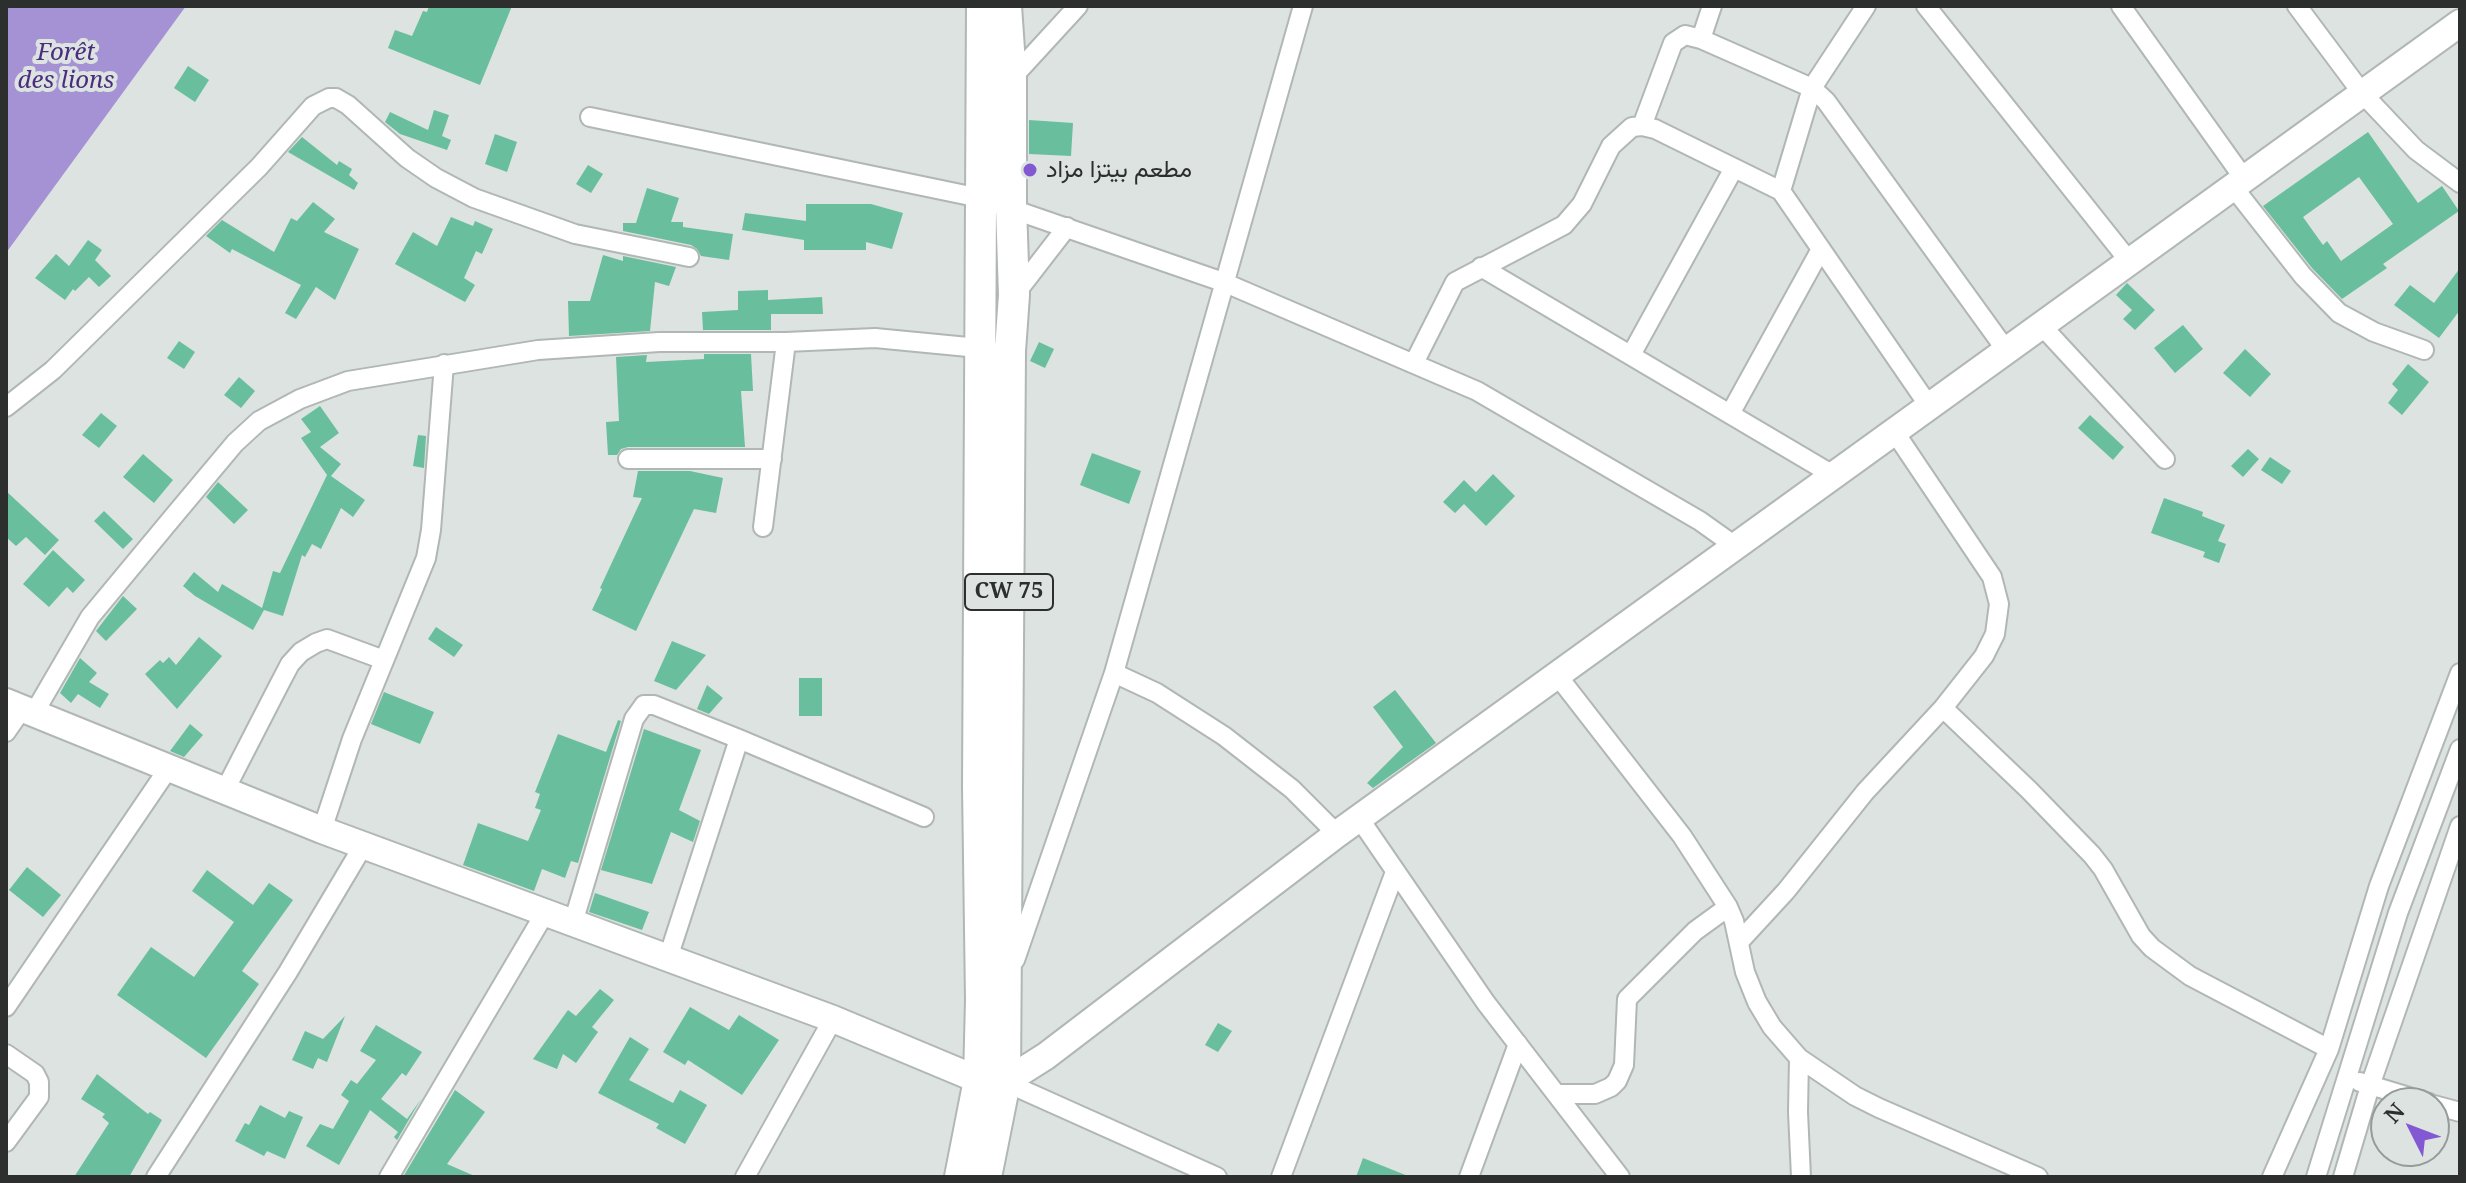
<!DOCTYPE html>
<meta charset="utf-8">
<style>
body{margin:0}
#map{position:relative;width:2466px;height:1183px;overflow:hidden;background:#dce3e0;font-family:"Noto Serif",serif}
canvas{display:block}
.frame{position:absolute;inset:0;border:8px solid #2c2f2e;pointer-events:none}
.north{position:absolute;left:2370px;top:1087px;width:80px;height:80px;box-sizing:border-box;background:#dce3e0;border:2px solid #969b99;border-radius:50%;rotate:312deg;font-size:22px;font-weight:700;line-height:32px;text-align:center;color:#2c2f2e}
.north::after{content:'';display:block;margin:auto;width:28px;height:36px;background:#8359d3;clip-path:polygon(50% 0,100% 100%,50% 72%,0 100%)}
</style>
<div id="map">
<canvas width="2466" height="1183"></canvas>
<div class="frame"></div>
<div class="north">N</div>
</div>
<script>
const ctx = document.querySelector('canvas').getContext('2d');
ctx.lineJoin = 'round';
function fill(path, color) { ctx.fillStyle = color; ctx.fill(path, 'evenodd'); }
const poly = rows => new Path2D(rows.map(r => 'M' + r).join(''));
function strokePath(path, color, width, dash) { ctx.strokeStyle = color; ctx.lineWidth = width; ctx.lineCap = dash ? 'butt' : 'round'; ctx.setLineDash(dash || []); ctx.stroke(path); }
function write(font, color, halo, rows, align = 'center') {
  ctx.font = font + ' "Noto Serif",Vazirmatn,serif'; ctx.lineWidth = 8; ctx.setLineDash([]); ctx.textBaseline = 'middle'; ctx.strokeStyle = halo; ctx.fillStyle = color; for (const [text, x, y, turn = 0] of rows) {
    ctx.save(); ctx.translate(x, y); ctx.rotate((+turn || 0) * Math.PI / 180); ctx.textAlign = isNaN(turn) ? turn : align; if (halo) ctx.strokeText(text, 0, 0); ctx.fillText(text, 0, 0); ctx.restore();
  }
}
fill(poly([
 [6,6,186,6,6,253]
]), '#a492d5');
fill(poly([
 [429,6,512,6,480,85,388,48,395,30,412,36,423,11,427,12],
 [188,66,209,80,195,102,174,88],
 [434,110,449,115,442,136,451,140,447,150,400,134,385,122,390,112,428,130],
 [1029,120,1073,123,1071,156,1029,154],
 [2368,132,2418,203,2442,186,2459,211,2383,264,2387,268,2342,299,2312,268,2263,206],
 [2359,177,2393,224,2341,261,2327,241,2323,245,2303,217],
 [495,134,517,142,507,172,485,164],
 [302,137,337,165,339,161,352,169,349,175,358,183,354,190,288,152],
 [588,165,603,174,591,193,576,184],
 [647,188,679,198,671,222,683,222,683,227,733,234,729,260,701,256,697,249,691,245,623,231,623,223,636,223],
 [313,202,335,219,324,232,359,249,335,300,316,287,296,319,285,313,301,285,232,249,230,253,206,236,222,220,274,252,291,218,297,221],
 [806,204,871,204,903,213,892,249,866,242,866,250,804,250,804,240,742,230,745,213,806,221],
 [451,217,473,226,475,221,493,229,482,254,476,251,464,278,475,285,465,302,395,264,413,232,437,246],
 [88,240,102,250,95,260,111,276,99,287,89,277,75,291,73,289,65,300,35,278,56,254,69,266],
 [603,255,623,261,623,256,676,267,669,286,655,282,650,331,569,336,568,301,590,301],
 [2460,268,2460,310,2439,338,2394,305,2410,285,2434,303],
 [2127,283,2155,310,2135,330,2123,319,2132,310,2116,295],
 [768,290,768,300,822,297,823,314,771,314,771,330,703,330,702,312,738,310,738,291],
 [2183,325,2203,349,2175,373,2154,348],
 [179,341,195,352,184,369,167,358],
 [1039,342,1054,349,1045,368,1030,361],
 [2245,349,2271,374,2250,397,2223,373],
 [704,354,751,354,753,391,741,391,745,447,628,447,621,449,617,455,608,455,606,422,619,421,616,357,647,355,646,362,704,359],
 [2408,364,2429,382,2402,415,2388,403,2398,390,2392,384],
 [239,377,255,391,241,408,224,395],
 [320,406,339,433,320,447,341,464,331,476,365,500,353,517,341,508,321,549,312,544,305,557,302,555,283,616,264,610,253,630,195,596,183,586,194,572,218,592,222,584,262,608,273,571,280,573,327,475,301,438,311,432,301,419],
 [101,413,117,426,99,448,82,435],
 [2090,415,2124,447,2113,460,2078,428],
 [418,435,426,436,424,468,413,466],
 [2248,449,2259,459,2243,477,2231,466],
 [1092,453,1141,471,1129,504,1080,485],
 [143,454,173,480,154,503,123,477],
 [2270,457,2291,471,2282,484,2261,470],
 [638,471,690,471,723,478,716,513,694,509,636,631,592,610,602,589,600,588,642,498,633,497],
 [1493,474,1515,496,1486,526,1464,504,1455,513,1443,502,1464,480,1476,492],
 [218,482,248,510,234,524,206,497],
 [6,491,59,540,45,555,26,537,16,546,6,537],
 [2164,498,2203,512,2202,516,2225,525,2218,541,2226,544,2219,563,2203,557,2205,552,2151,533],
 [104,511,133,539,123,549,94,521],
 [53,550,85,580,73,593,67,587,49,607,23,584],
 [123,596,137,609,106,641,96,631],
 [436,627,463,645,454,657,428,639],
 [199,637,222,656,177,709,145,674,160,660,163,663,169,657,176,665],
 [672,641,706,655,676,690,654,681],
 [80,658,97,673,89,682,109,694,100,708,78,694,71,703,60,693],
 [799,678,822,678,822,716,799,716],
 [707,685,723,698,709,714,697,709],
 [1395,690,1436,743,1373,788,1367,783,1403,747,1373,707],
 [384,692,434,712,420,744,371,724],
 [618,720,621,721,578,863,571,861,565,878,542,869,534,891,463,865,478,823,528,841,541,810,535,808,540,794,535,792,558,734,606,752],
 [190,724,203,735,184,757,170,751],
 [644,729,701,750,679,810,700,821,693,842,671,832,652,884,601,870],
 [27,867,61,895,43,917,9,890],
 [207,870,253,905,269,883,293,900,242,971,259,984,206,1058,117,995,151,947,194,977,234,922,192,891],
 [595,893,649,912,642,930,589,912],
 [600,989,614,1000,592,1027,598,1032,576,1063,563,1054,557,1069,533,1059,568,1010,576,1016],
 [690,1007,729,1030,739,1015,779,1040,742,1095,688,1060,685,1065,663,1052],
 [345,1016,327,1062,318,1058,313,1069,292,1060,305,1031,323,1039],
 [1218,1023,1232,1031,1218,1052,1205,1045],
 [376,1025,422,1052,406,1076,402,1073,381,1099,407,1119,421,1099,397,1140,394,1137,398,1132,370,1110,339,1165,306,1146,320,1124,333,1129,349,1101,341,1095,351,1080,357,1084,376,1060,360,1051],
 [630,1037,649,1049,629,1080,673,1103,680,1090,707,1105,685,1144,656,1128,659,1124,598,1093],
 [97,1074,148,1114,150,1112,162,1120,129,1177,74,1177,109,1123,102,1117,105,1114,81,1099],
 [455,1090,485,1112,447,1164,477,1177,403,1177],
 [260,1105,285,1118,289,1111,303,1117,285,1159,267,1151,264,1156,235,1141,245,1123,249,1125],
 [1363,1158,1408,1176,1408,1177,1356,1177]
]), '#69bf9d');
const street = poly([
 [1926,6,2129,261],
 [2121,6,2245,180],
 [2297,6,2362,93,2416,150,2460,183],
 [1701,39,1712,6],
 [1011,79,1078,6],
 [590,117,980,198,1223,282,1477,391,1700,521,1735,546],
 [1642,126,1673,43,1685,35,1701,39,1812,88,1826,101,2006,350],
 [2234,188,2303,276,2339,313,2374,332,2424,350],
 [1781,191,1812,88,1866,6],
 [1481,267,1833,475],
 [1016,293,1067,227],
 [2041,325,2165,459],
 [1631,355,1734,168],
 [1414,363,1455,282,1564,225,1582,204,1611,146,1632,127,1642,126,1655,129,1781,191,1929,406],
 [6,407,53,370,259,167,313,106,329,98,336,98,348,105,407,158,436,178,474,198,575,234,689,257],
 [1730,414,1821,249],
 [628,459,772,459],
 [763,527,786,342],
 [1114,673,1157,693,1224,736,1292,789,1337,834],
 [1557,675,1682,836,1728,907,1734,921,1745,972,1757,1002,1772,1027,1799,1058,1855,1096,1879,1108,2038,1177],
 [1943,708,2029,790,2092,855,2103,869,2141,936,2152,948,2190,976,2329,1049],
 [34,713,90,617,173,517,235,443,259,421,300,399,348,381,538,350,659,342,786,342,875,338,989,349],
 [6,732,22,709],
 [224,792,279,685,290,664,301,652,316,643,327,639,384,660],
 [1359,818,1486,1003,1620,1177],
 [322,830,352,739,426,558,431,530,444,364],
 [573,923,634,719,644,705,654,705,739,739,924,817],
 [1739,942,1786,891,1865,792,1943,708,1984,656,1995,634,1999,604,1992,577,1894,431],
 [668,958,739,739],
 [1015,960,1114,673,1303,6],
 [6,1007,168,769],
 [6,1054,35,1074,39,1082,39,1097,6,1142],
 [1799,1058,1798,1112,1801,1177],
 [1005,1082,1217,1177],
 [2360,1082,2429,1103],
 [1556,1094,1595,1094,1611,1087,1617,1081,1624,1065,1627,999,1695,931,1728,907],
 [2434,1105,2460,1112],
 [156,1177,288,972,363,846],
 [389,1177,545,913],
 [745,1177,833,1019],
 [1281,1177,1395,872],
 [1469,1177,1518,1044],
 [2272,1177,2329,1049,2379,886,2460,673],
 [2316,1177,2398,913,2460,749],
 [2343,1177,2370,1086,2460,826]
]);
const secondary = poly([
 [6,702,322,830,833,1019,979,1080,1005,1082,1046,1056,1337,834,2460,23]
]);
const primary = poly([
 [960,1177,979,1080,981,1000,978,786,982,6],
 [986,1177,1005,1082,1010,351,1014,295,1011,206,1011,79,1006,6]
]);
strokePath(street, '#b1b7b4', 22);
strokePath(secondary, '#b1b7b4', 30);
strokePath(primary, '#b1b7b4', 34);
strokePath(street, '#fff', 18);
strokePath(secondary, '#fff', 26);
strokePath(primary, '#fff', 30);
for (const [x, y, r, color] of [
 [1030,170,8,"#8359d3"]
]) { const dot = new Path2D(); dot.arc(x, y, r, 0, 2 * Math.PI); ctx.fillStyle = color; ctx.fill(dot); strokePath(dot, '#dce3e0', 3); }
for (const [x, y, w] of [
 [1009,592,88]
]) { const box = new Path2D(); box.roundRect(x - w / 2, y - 18, w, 36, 6); ctx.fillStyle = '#dce3e0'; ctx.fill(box); strokePath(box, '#2c2f2e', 2); }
write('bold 22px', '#2c2f2e', null, [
 ["CW 75",1009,592]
]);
write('italic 24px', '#4a2e7d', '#dce3e0', [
 ["Forêt",66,53],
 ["des lions",66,81]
]);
write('24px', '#2c2f2e', '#dce3e0', [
 ["مطعم بيتزا مزاد",1046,170]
], 'left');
</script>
